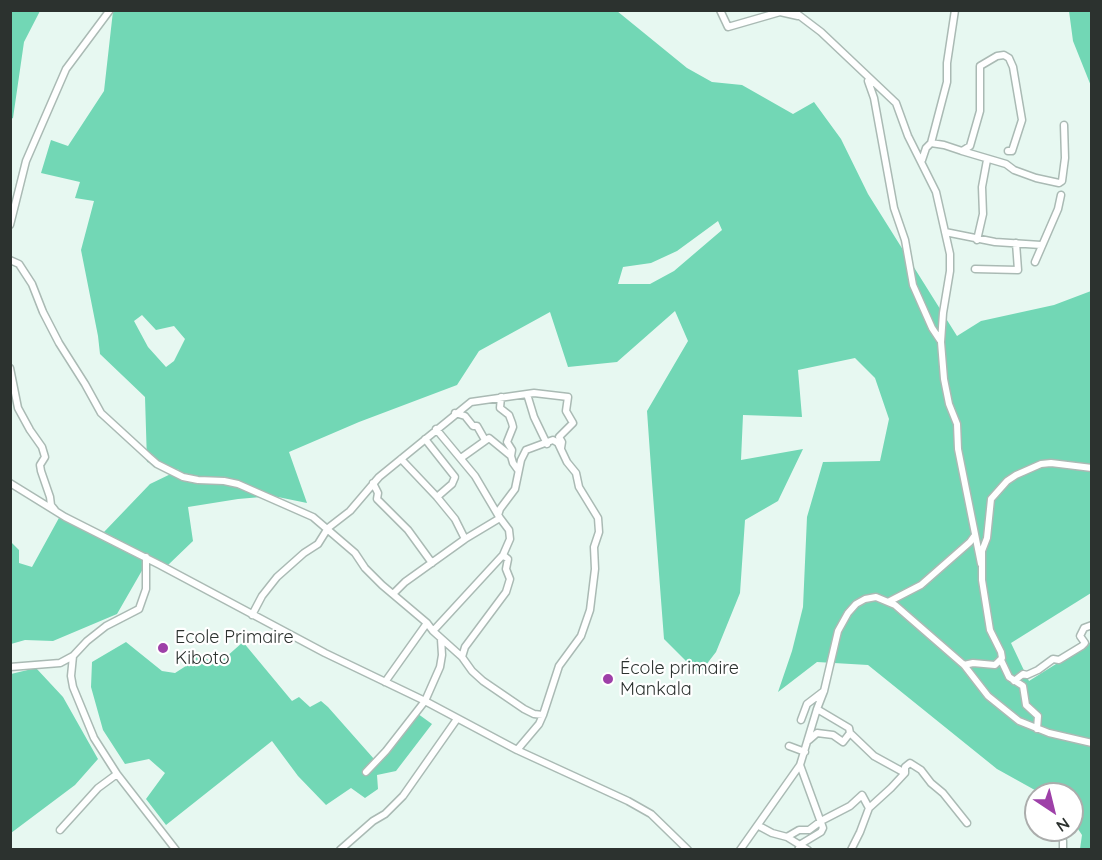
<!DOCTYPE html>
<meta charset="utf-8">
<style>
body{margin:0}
#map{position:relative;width:1102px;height:860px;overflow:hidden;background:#e7f8f1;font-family:Quicksand,sans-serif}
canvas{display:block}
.frame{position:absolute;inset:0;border:12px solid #2c322f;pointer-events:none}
.north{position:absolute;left:1024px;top:782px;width:60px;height:60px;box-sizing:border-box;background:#fff;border:2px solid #abadac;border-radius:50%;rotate:145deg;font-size:16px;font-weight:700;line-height:24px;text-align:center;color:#2c322f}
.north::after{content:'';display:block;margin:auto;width:21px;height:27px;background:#9e40a8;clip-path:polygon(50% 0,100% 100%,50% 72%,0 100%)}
</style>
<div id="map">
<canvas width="1102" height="860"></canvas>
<div class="frame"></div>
<div class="north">N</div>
</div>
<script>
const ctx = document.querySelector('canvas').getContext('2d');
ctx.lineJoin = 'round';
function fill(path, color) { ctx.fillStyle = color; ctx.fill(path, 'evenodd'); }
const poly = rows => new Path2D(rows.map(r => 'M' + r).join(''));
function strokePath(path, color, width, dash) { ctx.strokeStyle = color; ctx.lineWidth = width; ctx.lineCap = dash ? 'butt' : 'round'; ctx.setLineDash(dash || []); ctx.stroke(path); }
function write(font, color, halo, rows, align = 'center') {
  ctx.font = font + ' Quicksand,sans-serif'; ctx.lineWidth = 4.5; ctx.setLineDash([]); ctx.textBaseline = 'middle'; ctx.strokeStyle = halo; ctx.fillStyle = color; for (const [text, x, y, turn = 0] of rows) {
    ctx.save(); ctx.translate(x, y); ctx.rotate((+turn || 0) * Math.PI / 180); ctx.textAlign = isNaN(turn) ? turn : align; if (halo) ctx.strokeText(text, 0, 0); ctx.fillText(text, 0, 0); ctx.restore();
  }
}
fill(poly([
 [11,10,40,11,24,42,13,118,11,119],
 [113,11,617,11,687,68,712,82,742,85,793,114,814,102,841,139,868,194,957,336,981,321,1054,305,1091,291,1091,593,1011,643,1029,681,1091,642,1091,849,1080,849,1082,835,1072,820,1072,794,1042,794,997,769,868,665,817,662,778,692,792,651,803,607,807,517,823,462,880,461,889,419,875,378,855,358,798,370,802,417,743,415,741,460,803,449,778,501,745,520,740,593,716,652,699,674,664,639,652,482,647,411,688,341,675,311,617,362,568,367,550,312,479,351,457,385,359,422,289,452,307,503,273,496,238,499,188,507,193,541,167,566,104,532,150,484,179,470,147,462,145,397,100,354,98,336,81,250,94,201,75,198,80,182,41,173,51,140,68,146,104,91],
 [718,221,722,230,674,271,650,284,618,284,623,267,651,263,677,251],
 [142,315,156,330,174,326,185,339,174,361,166,367,148,347,134,321],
 [1069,11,1091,11,1091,86,1073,41],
 [60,516,141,557,144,567,117,614,53,641,25,640,11,644,10,541,19,550,19,563,32,567],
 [126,642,162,671,175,673,189,664,197,653,217,665,243,642,292,701,299,697,310,707,321,701,328,707,374,759,414,711,432,724,396,771,377,775,378,789,365,798,351,788,326,805,298,776,272,741,166,825,146,799,165,773,149,759,125,764,103,730,91,687,92,662],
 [36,668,63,697,98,759,75,785,11,833,11,674]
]), '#72d7b5');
const minor = poly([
 [720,10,728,27,780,12,798,16],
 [792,10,821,32,896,103,908,136,936,192,950,254,950,271,943,313,941,342,944,379,949,404,957,424,958,449,981,564],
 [868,81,874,98,894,208,905,240,913,285,932,328,940,340],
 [931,143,944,145,962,151,970,146,980,111,980,66,997,56,1004,55,1009,58,1013,67,1022,120,1012,151,1008,151],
 [962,151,1006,164,1014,170,1036,178,1059,183,1062,181,1065,158,1064,125],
 [922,160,926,148,931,143,947,82,947,63,955,10],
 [10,225,26,161,66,69,110,10],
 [945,232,995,242,1041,245],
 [977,240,983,214,982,187,987,160],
 [10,260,19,264,32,284,43,312,59,343,85,384,101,413,149,457,157,464,183,477,198,480,224,481,238,484,313,517,355,553,365,568,382,585,427,623,433,631,462,657,472,671,483,681,524,709,534,714,543,715],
 [1035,262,1058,209,1061,195],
 [975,269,1018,270,1016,243],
 [10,368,18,408,30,430,42,447,45,457,40,465,41,471,50,497,51,505,55,510],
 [527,394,534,417,547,444],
 [501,397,500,408,509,415,512,423,513,427,507,442,512,450,511,456,513,463,518,470],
 [455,413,465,416,473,426,477,426,485,440],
 [436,429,475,476,498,515],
 [425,439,455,477,452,484,437,497],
 [461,458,489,438,511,456],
 [401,459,437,497,455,519,465,539],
 [10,483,65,517,160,565,325,653,425,701,517,750,628,801,651,814,688,850],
 [373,483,378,493,377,499,408,530,432,563],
 [393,594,405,582,465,539,500,518,498,515,500,509,515,489,521,460,526,450,553,440,558,443,567,462,576,473,579,487,598,518,599,532,594,547,595,569,590,610,581,636,559,666,543,715,539,724,517,750],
 [890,601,921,585,970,542,975,535],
 [252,615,262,596,277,577,304,553,318,544,328,528,350,511,379,477,471,402,534,393,568,397,566,411,573,423,559,437,562,442,561,448],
 [433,631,503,555,510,539,509,530,500,518],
 [73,656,71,676,73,687,94,738,117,774,176,850],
 [462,657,465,647,506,592,510,579,506,569,508,559,503,555],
 [1001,660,1009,677,1023,686,1026,705,1038,716,1037,729],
 [964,665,973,663,995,665,1002,658,1001,652,990,630,982,580,982,551,987,538,991,499,1007,481,1016,475,1041,464,1051,463,1092,468],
 [10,667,60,663,73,656,87,641,106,626,139,609,146,589,146,557],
 [1014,681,1023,674,1027,675,1038,670,1053,659,1059,660,1082,646,1085,643,1080,636,1084,628,1092,625],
 [385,682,427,623],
 [817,709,849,728,850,733,874,756,905,773],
 [801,720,807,704,824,691],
 [809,740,817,733,833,735,843,742,850,733],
 [789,746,805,752],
 [366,772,386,751,425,701,440,667,442,655,441,639],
 [759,826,772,833,787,837,808,850],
 [60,830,98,788,117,774],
 [1059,830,1063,841,1063,850],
 [787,837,799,830,809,830,821,821,850,806,862,795,869,808],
 [340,850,373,821,385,814,403,796,457,719],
 [740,850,800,765,817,709,824,691,838,631,848,613,856,604,865,599,876,597,895,605,964,665,988,696,1019,721,1049,733,1092,743],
 [798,850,801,844,821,832,823,828,800,765],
 [851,850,860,832,869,808,891,788,905,773,905,767,910,763,921,770,931,783,943,793,967,823]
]);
strokePath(minor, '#aabab4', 9);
strokePath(minor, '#fff', 6);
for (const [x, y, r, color] of [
 [163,648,6,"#9e40a8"],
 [608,679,6,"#9e40a8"]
]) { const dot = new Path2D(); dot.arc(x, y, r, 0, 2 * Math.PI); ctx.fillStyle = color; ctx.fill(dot); strokePath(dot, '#fff', 2); }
write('18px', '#2c322f', '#fff', [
 ["Ecole Primaire",175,638],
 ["Kiboto",175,659],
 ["École primaire",620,669],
 ["Mankala",620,690]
], 'left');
</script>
